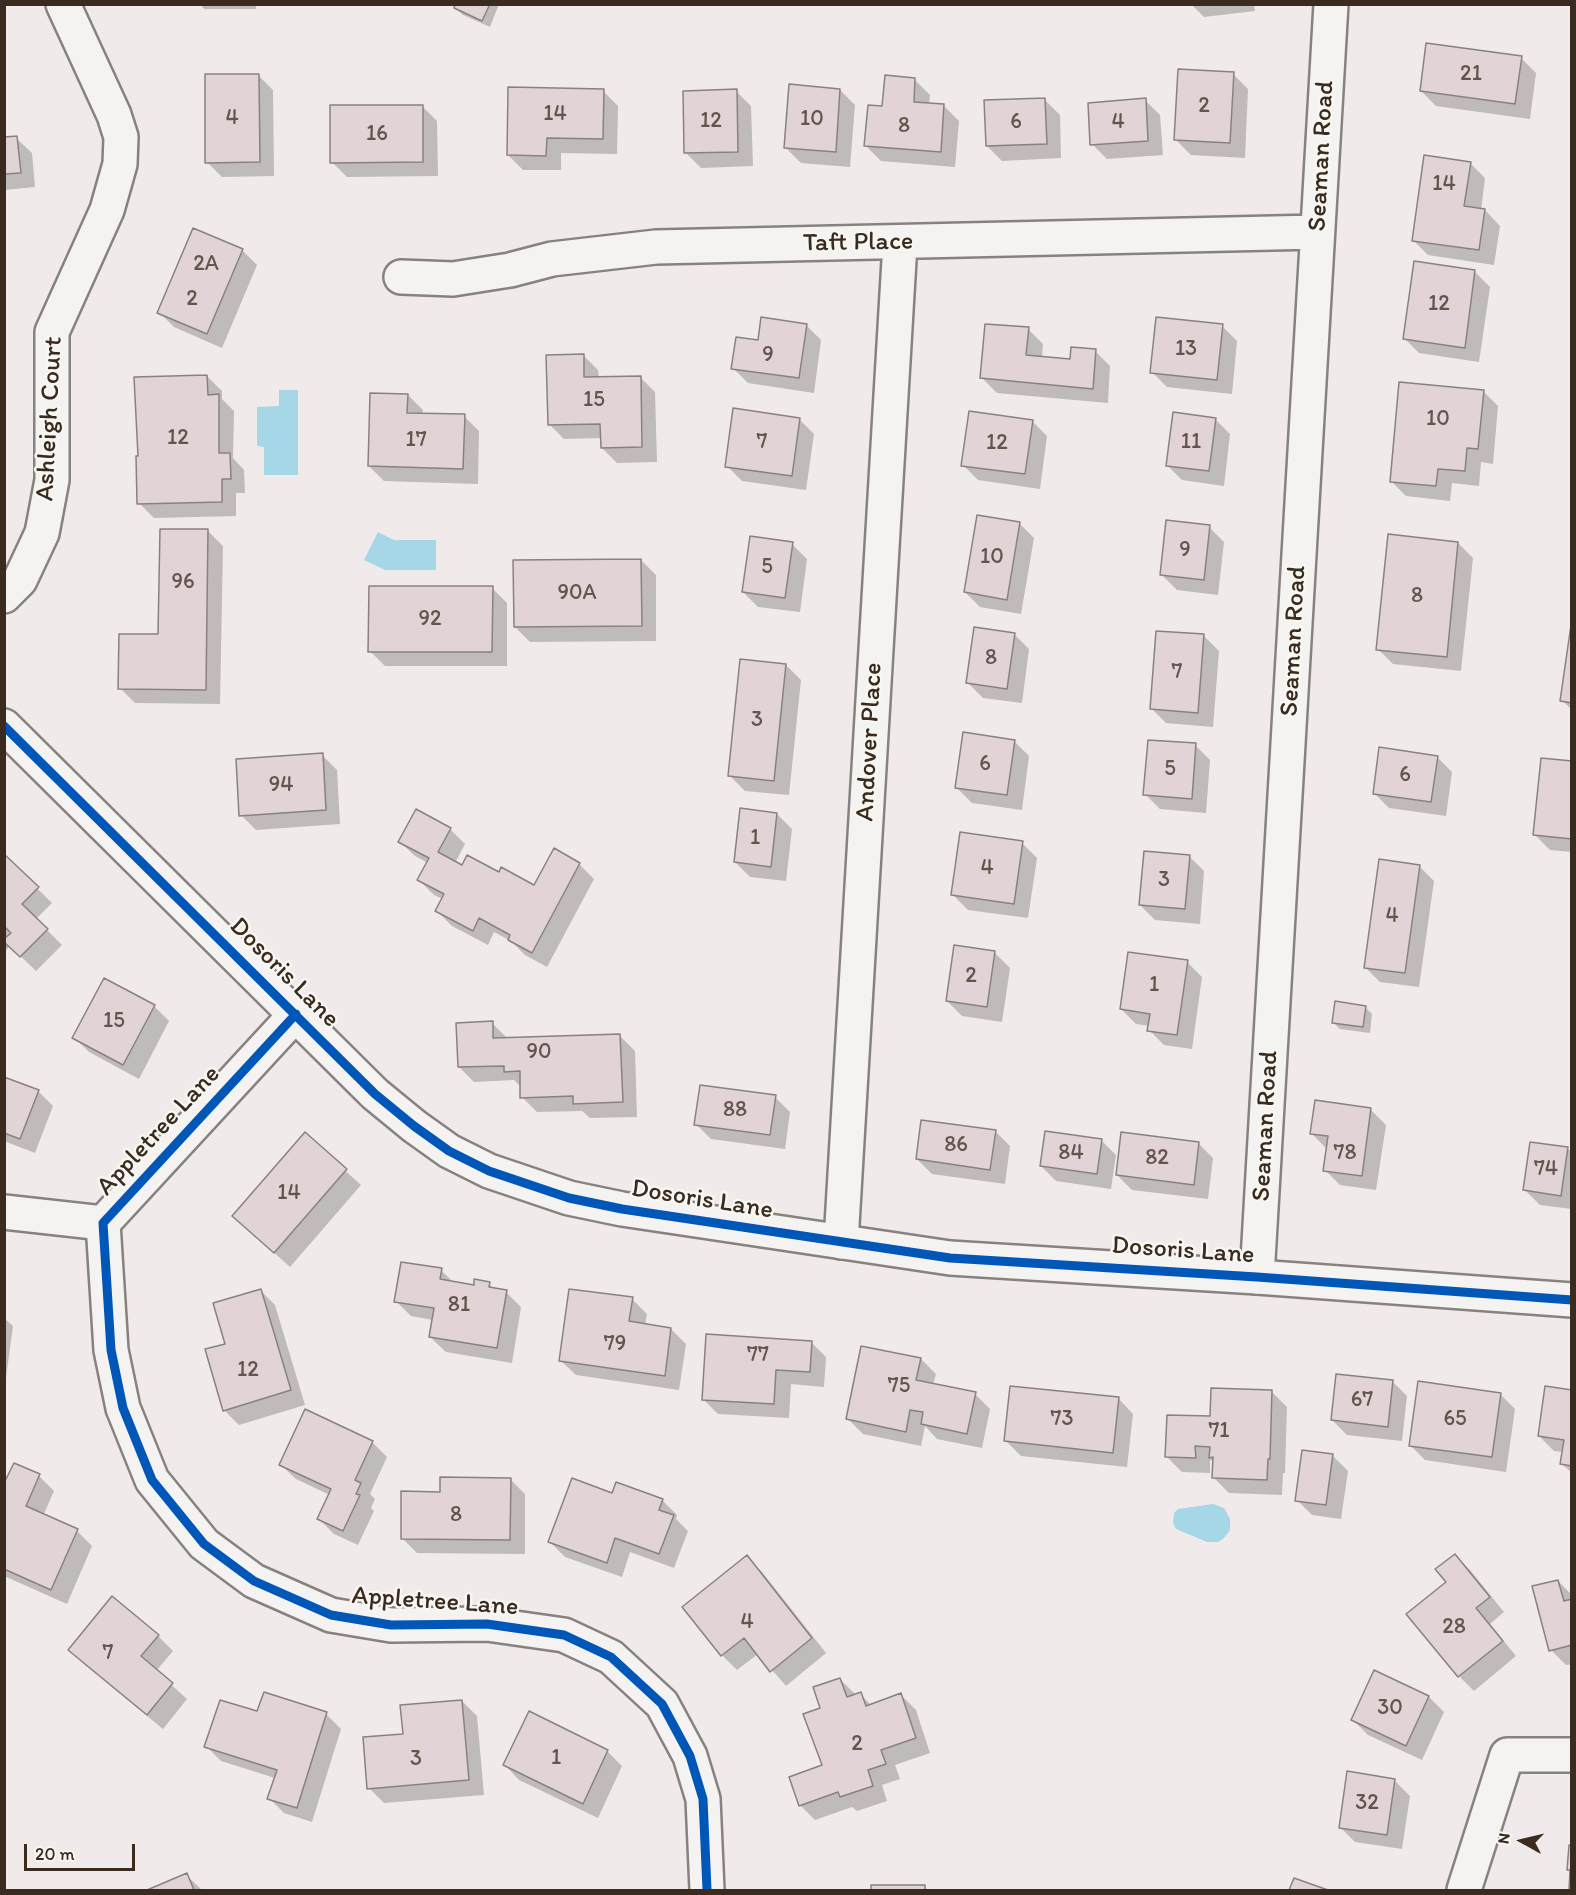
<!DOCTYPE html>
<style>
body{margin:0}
#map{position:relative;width:1576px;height:1895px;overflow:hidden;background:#f0eaea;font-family:Itim,sans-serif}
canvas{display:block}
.frame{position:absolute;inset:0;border:6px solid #3b2a1e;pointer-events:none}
.north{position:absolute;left:1492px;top:1811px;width:60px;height:60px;-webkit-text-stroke:4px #f6f6f2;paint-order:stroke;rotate:278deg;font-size:16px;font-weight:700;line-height:24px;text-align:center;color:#3b2a1e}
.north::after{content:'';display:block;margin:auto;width:21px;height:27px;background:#3b2a1e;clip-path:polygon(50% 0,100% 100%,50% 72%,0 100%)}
.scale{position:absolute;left:24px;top:1844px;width:111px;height:27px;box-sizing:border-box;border:3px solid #3b2a1e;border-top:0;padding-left:8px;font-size:18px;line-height:21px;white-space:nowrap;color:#3b2a1e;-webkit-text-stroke:4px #f6f6f2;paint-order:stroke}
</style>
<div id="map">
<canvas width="1576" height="1895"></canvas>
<div class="frame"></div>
<div class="north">N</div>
<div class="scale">20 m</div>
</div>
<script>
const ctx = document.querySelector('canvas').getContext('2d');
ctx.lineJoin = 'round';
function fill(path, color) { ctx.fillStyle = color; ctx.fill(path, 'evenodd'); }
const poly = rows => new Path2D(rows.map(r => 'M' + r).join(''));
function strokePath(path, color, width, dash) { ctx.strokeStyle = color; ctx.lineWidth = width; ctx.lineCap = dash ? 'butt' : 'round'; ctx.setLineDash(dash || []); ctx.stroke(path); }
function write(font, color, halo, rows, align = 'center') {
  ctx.font = font + ' Itim,sans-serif'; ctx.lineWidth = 5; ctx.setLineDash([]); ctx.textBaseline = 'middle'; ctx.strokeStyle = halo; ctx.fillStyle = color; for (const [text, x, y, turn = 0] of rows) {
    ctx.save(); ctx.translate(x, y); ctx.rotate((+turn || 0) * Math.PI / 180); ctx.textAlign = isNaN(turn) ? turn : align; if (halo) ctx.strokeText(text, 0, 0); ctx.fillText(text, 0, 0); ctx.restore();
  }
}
fill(poly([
 [279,390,298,390,298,475,264,475,264,447,257,446,257,407,279,406],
 [378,532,394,540,436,540,436,570,385,570,364,560],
 [1213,1504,1224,1508,1230,1519,1230,1530,1223,1539,1218,1542,1207,1542,1176,1529,1173,1523,1174,1513,1178,1509]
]), '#a5d7e6');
fill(poly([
 [200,4,256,4,256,9,204,9],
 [457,4,499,4,490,27,463,15,455,8],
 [1191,4,1254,4,1255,11,1204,17],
 [1521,58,1536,73,1530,119,1436,106,1421,91],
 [1233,74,1248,89,1245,158,1191,155,1176,140],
 [258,75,273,90,274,176,222,177,207,162],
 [915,80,930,95,929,105,944,106,959,121,955,167,881,161,866,146,884,108],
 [840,90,855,105,850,167,801,163,786,148],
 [603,91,618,106,617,154,561,153,561,170,523,170,508,155],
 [736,91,751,106,753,166,701,168,686,153],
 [1045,100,1060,115,1061,158,1002,161,987,146],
 [1145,100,1160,115,1163,155,1107,159,1092,144],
 [422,106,437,121,438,176,347,177,332,162],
 [16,138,32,153,35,187,4,190,4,139],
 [1470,163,1485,178,1481,210,1485,210,1500,226,1494,265,1428,255,1413,240],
 [242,250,257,265,222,348,174,327,159,312],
 [1475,272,1490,287,1479,362,1419,353,1404,338],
 [806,325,821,340,814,393,748,383,733,368,759,342],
 [1222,326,1237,341,1232,394,1167,387,1152,372],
 [1028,329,1043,344,1042,358,1071,361,1095,351,1110,366,1108,403,997,393,982,378],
 [583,355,598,370,599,378,640,377,655,392,657,462,617,463,602,448,602,438,564,439,549,424],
 [207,376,222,391,222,399,234,411,233,458,244,470,245,493,236,493,236,516,154,518,139,503],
 [1483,391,1498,406,1493,464,1481,462,1479,486,1452,483,1450,501,1406,496,1391,481],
 [408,395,423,410,422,415,464,416,479,431,478,484,384,481,369,466],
 [799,419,814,434,806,490,742,481,727,466],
 [1215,419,1230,434,1224,486,1182,480,1167,465],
 [1032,421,1047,436,1040,489,978,480,963,465],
 [1019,523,1034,538,1021,614,980,607,965,592],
 [1209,527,1224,542,1218,595,1177,590,1162,575],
 [208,531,223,546,220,704,135,703,120,688,160,636],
 [1458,543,1473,558,1461,671,1393,664,1378,649],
 [792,544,807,559,800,612,758,607,743,592],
 [641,560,656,575,656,641,530,642,515,627],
 [492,588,507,603,507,666,385,666,370,651],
 [1572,630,1572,710,1562,700],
 [1014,634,1029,649,1022,703,983,698,968,683],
 [1204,636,1219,651,1213,727,1166,723,1151,708],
 [786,665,801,680,789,795,745,791,730,776],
 [1014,741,1029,756,1022,810,972,803,957,788],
 [1195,745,1210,760,1206,813,1160,809,1145,794],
 [322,755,337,770,340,824,256,830,241,815],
 [1437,757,1452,772,1446,816,1389,808,1374,793],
 [1572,763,1572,852,1550,850,1535,835],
 [777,814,792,829,786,881,750,877,735,862],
 [450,829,465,844,455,863,463,867,499,874,535,887,579,864,594,879,547,967,525,955,511,941,494,932,488,945,452,926,437,911,443,899,434,895,419,880,428,863,415,856,400,842],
 [1022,843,1037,858,1028,918,968,910,953,895],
 [4,856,52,903,36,919,62,945,36,971,10,946,4,952],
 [1189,856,1204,871,1200,924,1155,920,1140,905],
 [1419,866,1434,881,1419,987,1380,982,1365,967],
 [995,953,1010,968,1002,1022,962,1016,947,1001],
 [1187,962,1202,977,1192,1049,1164,1045,1149,1030,1150,1026,1136,1024,1121,1009],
 [154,1006,169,1021,139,1079,89,1052,74,1037],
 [1365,1007,1372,1014,1370,1033,1340,1029,1333,1022],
 [492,1023,507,1038,620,1036,635,1051,637,1117,590,1118,582,1111,537,1112,522,1097,520,1086,514,1080,474,1082,459,1067],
 [4,1078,38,1091,53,1106,35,1153,4,1141],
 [775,1097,790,1112,785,1149,711,1139,696,1124],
 [1371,1110,1386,1125,1376,1190,1340,1185,1325,1170,1326,1148,1311,1133],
 [995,1131,1010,1146,1005,1184,932,1174,917,1159],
 [305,1134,361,1185,290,1267,249,1230],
 [1101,1140,1116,1155,1111,1189,1056,1181,1041,1166],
 [1198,1143,1213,1158,1208,1199,1132,1190,1117,1175],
 [1568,1149,1572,1152,1572,1209,1540,1205,1525,1190],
 [441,1270,454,1283,475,1286,489,1284,495,1290,506,1292,521,1307,512,1363,446,1352,430,1337,433,1320,411,1316,396,1301],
 [260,1290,275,1305,305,1405,239,1425,224,1410,227,1345],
 [632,1299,647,1314,645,1325,671,1329,686,1344,679,1390,576,1375,560,1360],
 [4,1318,13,1326,5,1385,4,1385],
 [811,1342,826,1357,824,1387,791,1384,789,1418,718,1414,703,1399],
 [921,1359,936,1374,933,1385,975,1394,990,1409,982,1448,937,1439,925,1426,921,1446,863,1434,848,1419],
 [1392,1381,1407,1396,1402,1441,1347,1435,1332,1420],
 [1572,1391,1572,1473,1562,1464,1564,1452,1554,1451,1539,1436],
 [1272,1392,1287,1407,1285,1473,1283,1473,1282,1495,1229,1493,1214,1478,1214,1461,1210,1460,1210,1473,1182,1472,1167,1457,1212,1418],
 [1500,1394,1515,1409,1506,1472,1425,1460,1410,1445],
 [1118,1398,1133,1414,1127,1467,1021,1456,1006,1441],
 [372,1442,387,1457,370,1494,375,1499,371,1508,374,1511,358,1545,334,1534,319,1519,330,1495,296,1479,281,1465],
 [1333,1456,1348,1471,1341,1519,1312,1515,1297,1500],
 [15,1465,39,1476,54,1491,43,1516,77,1531,92,1546,67,1604,4,1576,4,1513],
 [510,1479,525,1494,525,1554,417,1553,402,1538,442,1493],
 [613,1495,662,1500,677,1515,676,1519,688,1531,674,1568,630,1552,622,1577,565,1557,550,1542],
 [1455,1556,1470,1570,1504,1612,1490,1624,1516,1656,1474,1691,1459,1676,1448,1582],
 [747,1557,762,1572,826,1653,786,1686,758,1654,737,1670,722,1655],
 [1558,1581,1572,1595,1572,1664,1566,1665,1551,1650],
 [158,1636,173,1651,156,1671,187,1699,163,1729,85,1665,70,1650],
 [1375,1672,1429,1697,1444,1712,1422,1760,1368,1735,1353,1720],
 [840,1679,855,1694,860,1694,871,1705,901,1695,916,1710,930,1753,895,1765,900,1779,882,1785,887,1801,857,1811,852,1807,815,1820,800,1805,824,1766,822,1709],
 [462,1701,477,1716,484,1795,384,1803,369,1788,405,1735],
 [258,1713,326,1714,341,1729,312,1822,284,1813,269,1798,275,1778,221,1761,206,1746],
 [607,1751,622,1766,598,1818,519,1780,505,1765],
 [1395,1781,1410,1796,1402,1849,1355,1842,1340,1827],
 [186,1875,202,1890,151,1890],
 [872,1887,924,1887,928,1890,872,1890]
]), '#0003');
const building = poly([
 [455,4,490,4,482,21,454,8,455,4],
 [1426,43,1522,56,1515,104,1420,91,1426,43],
 [1178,69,1234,72,1230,143,1174,140,1178,69],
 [205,74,259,74,260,162,205,163,205,74],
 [885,75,915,78,914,102,944,104,941,152,864,146,868,105,882,106,885,75],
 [789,84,840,89,836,152,784,148,789,84],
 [508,87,604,89,603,139,547,138,546,156,507,155,508,87],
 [737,89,738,152,684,153,683,91,737,89],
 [1045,98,1047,144,986,146,984,100,1045,98],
 [1146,98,1148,141,1090,145,1088,103,1146,98],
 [330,105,423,105,423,162,330,163,330,105],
 [17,136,21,173,4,174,4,137,17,136],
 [1424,155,1471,162,1464,206,1485,209,1479,250,1412,241,1424,155],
 [193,228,243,249,207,334,157,313,193,228],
 [1414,261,1475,270,1465,348,1403,339,1414,261],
 [761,317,807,324,799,378,731,369,736,337,758,340,761,317],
 [1156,317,1223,324,1217,380,1150,373,1156,317],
 [985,324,1029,327,1026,355,1070,359,1071,347,1096,349,1093,389,980,378,985,324],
 [584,354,584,377,641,376,642,447,601,448,600,424,548,425,546,355,584,354],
 [207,375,208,395,219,394,219,453,230,453,231,479,222,479,222,502,137,504,136,456,138,456,134,377,207,375],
 [1399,382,1484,390,1478,449,1467,448,1465,471,1438,469,1436,486,1390,482,1399,382],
 [370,393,408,394,407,413,465,414,463,469,368,466,370,393],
 [733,408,800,418,792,476,725,467,733,408],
 [969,411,1033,420,1025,474,961,466,969,411],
 [1173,412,1216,418,1209,471,1166,466,1173,412],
 [977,515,1020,522,1007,600,964,592,977,515],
 [1166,520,1210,525,1204,580,1160,575,1166,520],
 [160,529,208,529,206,690,118,689,119,634,158,634,160,529],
 [1388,534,1458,542,1447,657,1376,650,1388,534],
 [750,536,793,542,785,598,742,592,750,536],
 [641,559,642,626,514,627,513,560,641,559],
 [369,586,493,586,492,652,368,652,369,586],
 [1571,625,1572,625,1572,703,1560,701,1571,625],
 [974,627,1015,633,1007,689,966,683,974,627],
 [1156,631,1204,634,1198,713,1150,709,1156,631],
 [740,659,786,664,774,781,728,776,740,659],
 [963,732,1015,740,1007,795,955,788,963,732],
 [1148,740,1196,743,1192,799,1143,795,1148,740],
 [1379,747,1438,756,1431,802,1373,794,1379,747],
 [323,753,326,810,239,816,236,759,323,753],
 [1541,758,1572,761,1572,839,1533,835,1541,758],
 [740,808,777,813,771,867,734,862,740,808],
 [416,809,451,828,438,852,462,865,467,855,499,872,501,867,534,885,554,848,580,863,532,953,508,940,510,935,479,918,473,931,435,911,444,894,417,880,429,858,398,842,416,809],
 [960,832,1023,841,1014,904,951,895,960,832],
 [1144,851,1190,855,1185,909,1139,905,1144,851],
 [4,854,39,887,22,904,48,929,20,957,4,942,4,939,11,933,4,926,4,854],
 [1379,859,1420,865,1405,973,1364,968,1379,859],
 [954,945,995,951,987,1007,946,1001,954,945],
 [1128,952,1188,960,1177,1035,1147,1031,1150,1014,1120,1009,1128,952],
 [104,978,155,1005,123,1065,72,1038,104,978],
 [1335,1001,1366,1006,1363,1027,1332,1023,1335,1001],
 [493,1021,493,1038,620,1034,623,1102,573,1104,573,1096,520,1098,520,1071,504,1072,504,1066,458,1067,456,1023,493,1021],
 [4,1077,39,1090,20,1139,4,1133,4,1077],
 [700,1085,776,1095,770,1135,694,1125,700,1085],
 [1315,1100,1371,1108,1362,1176,1323,1171,1328,1136,1310,1134,1315,1100],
 [921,1120,996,1130,990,1170,916,1159,921,1120],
 [1045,1131,1102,1139,1097,1174,1040,1166,1045,1131],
 [305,1132,347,1169,274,1253,232,1216,305,1132],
 [1121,1132,1199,1142,1194,1185,1116,1175,1121,1132],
 [1530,1142,1568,1147,1561,1196,1523,1190,1530,1142],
 [401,1262,442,1268,440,1279,474,1285,474,1279,490,1282,489,1287,507,1290,497,1348,429,1337,434,1308,394,1302,401,1262],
 [261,1289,291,1390,223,1411,205,1349,225,1344,213,1303,261,1289],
 [569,1289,633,1297,629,1321,671,1328,665,1376,559,1361,569,1289],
 [706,1334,812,1341,810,1372,776,1370,774,1404,702,1400,706,1334],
 [861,1346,921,1358,916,1380,976,1392,967,1434,921,1424,923,1412,910,1410,906,1432,846,1419,861,1346],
 [1336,1374,1393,1380,1388,1427,1331,1420,1336,1374],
 [1418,1381,1501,1393,1492,1457,1409,1446,1418,1381],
 [1010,1386,1119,1397,1113,1453,1004,1441,1010,1386],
 [1545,1386,1572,1390,1572,1466,1560,1464,1564,1440,1538,1436,1545,1386],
 [1211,1388,1272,1390,1270,1459,1268,1459,1267,1480,1212,1478,1213,1457,1209,1458,1210,1447,1195,1446,1196,1458,1165,1457,1167,1415,1210,1416,1211,1388],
 [305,1409,373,1441,355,1480,361,1483,356,1494,360,1495,343,1531,317,1519,331,1489,279,1465,305,1409],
 [1302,1450,1333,1454,1326,1505,1295,1501,1302,1450],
 [14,1463,40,1474,26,1506,78,1529,51,1590,4,1569,4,1483,14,1463],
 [440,1477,511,1478,510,1540,401,1539,401,1491,440,1492,440,1477],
 [572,1478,612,1493,616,1482,663,1499,659,1510,674,1515,659,1554,615,1538,607,1563,548,1542,572,1478],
 [1455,1554,1490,1597,1476,1608,1503,1641,1458,1677,1406,1614,1446,1582,1435,1569,1455,1554],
 [747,1555,812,1638,770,1672,744,1638,721,1656,682,1607,747,1555],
 [1558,1580,1564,1601,1572,1599,1572,1645,1549,1651,1532,1586,1558,1580],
 [112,1596,159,1635,141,1656,173,1683,147,1715,68,1650,112,1596],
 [1374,1670,1429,1696,1406,1746,1351,1720,1374,1670],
 [840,1678,847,1697,861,1692,866,1706,901,1693,916,1738,881,1750,886,1764,868,1770,873,1786,840,1797,838,1792,799,1806,789,1777,822,1765,803,1714,820,1708,813,1687,840,1678],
 [264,1692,327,1712,297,1808,267,1799,277,1770,204,1747,220,1700,257,1711,264,1692],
 [462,1700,469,1780,367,1789,363,1737,403,1734,400,1705,462,1700],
 [529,1711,608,1750,583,1804,503,1765,529,1711],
 [1347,1771,1395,1779,1387,1835,1339,1828,1347,1771],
 [1569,1845,1572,1845,1572,1890,1569,1890,1570,1870,1567,1870,1569,1845],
 [187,1873,194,1890,147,1890,187,1873],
 [1294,1878,1328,1890,1289,1890,1294,1878],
 [871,1885,925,1885,925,1890,952,1890,871,1890,871,1885]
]);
fill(building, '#e1d3d6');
strokePath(building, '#88827f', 1.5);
const minor = poly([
 [401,277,453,279,510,270,552,259,656,247,1317,232],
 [4,596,20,580,42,533,52,480,52,332,107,210,120,164,121,137,114,115,63,4],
 [296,1014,103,1223,111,1350,123,1408,152,1480,204,1544,254,1581,331,1615,391,1625,487,1624,564,1635,611,1657,662,1704,690,1756,703,1799,707,1890],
 [4,1212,103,1223],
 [841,1242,900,243],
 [1257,1277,1331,4],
 [1464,1890,1507,1755,1572,1755]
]);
const tertiary = poly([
 [4,726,375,1094,414,1126,449,1151,489,1171,569,1198,622,1209,950,1258,1257,1277,1572,1300]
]);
strokePath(minor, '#88827f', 38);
strokePath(tertiary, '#88827f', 38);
strokePath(minor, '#f4f3f2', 33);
strokePath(tertiary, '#f4f3f2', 33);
strokePath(poly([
 [4,726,375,1094,414,1126,449,1151,489,1171,569,1198,622,1209,950,1258,1257,1277,1572,1300],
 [296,1014,103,1223,111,1350,123,1408,152,1480,204,1544,254,1581,331,1615,391,1625,487,1624,564,1635,611,1657,662,1704,690,1756,703,1799,707,1890]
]), '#0057b8', 9);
write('22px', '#64544c', null, [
 ["21",1471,74],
 ["2",1204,106],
 ["14",555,114],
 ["4",232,118],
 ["10",812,119],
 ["12",711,121],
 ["6",1016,122],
 ["4",1118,122],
 ["8",904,126],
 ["16",377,134],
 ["14",1444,184],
 ["2A",206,264],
 ["2",192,299],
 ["12",1439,304],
 ["13",1186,349],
 ["9",768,355],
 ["15",594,400],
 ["10",1438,419],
 ["12",178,438],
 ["17",416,440],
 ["7",762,442],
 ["11",1191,442],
 ["12",997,443],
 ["9",1185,550],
 ["10",992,557],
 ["5",767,567],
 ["96",183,582],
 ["90A",577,593],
 ["8",1417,596],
 ["92",430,619],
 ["8",991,658],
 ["7",1177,672],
 ["3",757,720],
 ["6",985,764],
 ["5",1170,769],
 ["6",1405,775],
 ["94",281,785],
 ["1",755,838],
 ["4",987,868],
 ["3",1164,880],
 ["4",1392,916],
 ["2",971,976],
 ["1",1154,985],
 ["15",114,1021],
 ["90",539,1052],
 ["88",735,1110],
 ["86",956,1145],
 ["84",1071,1153],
 ["78",1345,1153],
 ["82",1157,1158],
 ["74",1546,1169],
 ["14",289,1193],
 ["81",459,1305],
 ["79",615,1344],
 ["77",758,1355],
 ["12",248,1370],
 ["75",899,1386],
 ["67",1362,1400],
 ["73",1062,1419],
 ["65",1455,1419],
 ["71",1219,1431],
 ["8",456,1515],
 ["4",747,1622],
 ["28",1454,1627],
 ["7",108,1653],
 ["30",1390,1708],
 ["2",857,1744],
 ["1",556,1758],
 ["3",416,1759],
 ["32",1367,1803]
]);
write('26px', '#3b2a1e', '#f6f6f2', [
 ["Seaman Road",1322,156,-87],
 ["Taft Place",858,243,-1],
 ["Ashleigh Court",50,419,-87],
 ["Seaman Road",1294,641,-87],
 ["Andover Place",870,742,-87],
 ["Dosoris Lane",284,973,45],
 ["Seaman Road",1266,1126,-87],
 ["Appletree Lane",159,1131,-47],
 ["Dosoris Lane",702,1200,9],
 ["Dosoris Lane",1183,1251,4],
 ["Appletree Lane",435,1602,4]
]);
</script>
